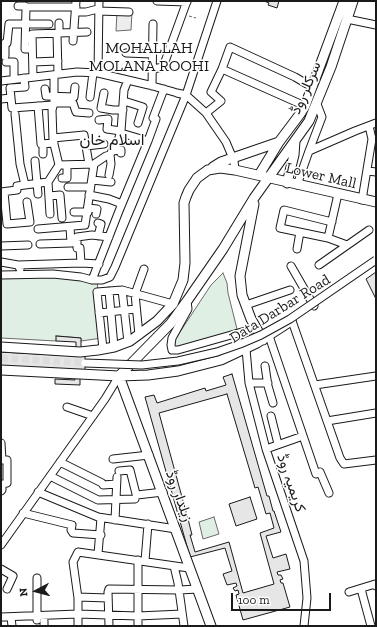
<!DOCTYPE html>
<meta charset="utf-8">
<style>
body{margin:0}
#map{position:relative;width:377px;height:627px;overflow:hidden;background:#fff;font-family:"Zilla Slab",serif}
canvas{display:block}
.frame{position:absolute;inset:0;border:2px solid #1a1a1a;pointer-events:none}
.north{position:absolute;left:16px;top:571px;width:40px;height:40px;-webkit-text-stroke:3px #fff;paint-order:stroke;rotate:264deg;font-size:11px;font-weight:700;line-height:16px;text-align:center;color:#1a1a1a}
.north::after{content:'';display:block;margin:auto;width:14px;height:18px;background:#1a1a1a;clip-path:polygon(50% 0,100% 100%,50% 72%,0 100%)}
.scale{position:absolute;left:231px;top:593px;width:100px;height:18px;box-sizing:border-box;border:2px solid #1a1a1a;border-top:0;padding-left:5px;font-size:12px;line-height:14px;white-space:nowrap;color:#1a1a1a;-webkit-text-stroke:3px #fff;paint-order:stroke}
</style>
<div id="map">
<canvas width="377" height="627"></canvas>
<div class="frame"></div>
<div class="north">N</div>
<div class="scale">100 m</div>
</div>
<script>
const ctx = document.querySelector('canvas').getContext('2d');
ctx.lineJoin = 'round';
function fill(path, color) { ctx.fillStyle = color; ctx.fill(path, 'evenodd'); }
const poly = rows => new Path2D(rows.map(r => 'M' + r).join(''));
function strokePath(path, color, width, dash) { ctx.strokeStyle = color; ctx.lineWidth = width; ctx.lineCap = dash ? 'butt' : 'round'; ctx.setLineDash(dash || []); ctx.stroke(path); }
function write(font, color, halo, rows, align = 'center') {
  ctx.font = font + ' "Zilla Slab",Vazirmatn,serif'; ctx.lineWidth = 3; ctx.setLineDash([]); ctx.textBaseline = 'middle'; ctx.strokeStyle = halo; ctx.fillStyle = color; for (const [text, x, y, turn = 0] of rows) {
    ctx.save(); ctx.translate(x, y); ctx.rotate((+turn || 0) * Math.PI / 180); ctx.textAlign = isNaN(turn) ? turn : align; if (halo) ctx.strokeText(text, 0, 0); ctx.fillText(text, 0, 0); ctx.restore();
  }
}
const green = poly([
 [223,273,227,283,228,293,237,329,229,333,175,348,173,345,176,338,211,285,223,273],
 [53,274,97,280,102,338,81,341,81,338,57,336,56,341,1,338,1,275,53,274],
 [214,517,219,534,203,539,199,522,214,517]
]);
fill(green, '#e0efe3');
strokePath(green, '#6a6a6a', 1);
const parking = poly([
 [117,12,132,12,131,30,116,31,117,12]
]);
fill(parking, '#ededed');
strokePath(parking, '#6a6a6a', 1);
const building = poly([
 [264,1,279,1,277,8,268,5,269,3,264,1],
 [376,272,376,299,366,279,376,272],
 [56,336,81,338,81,356,85,356,85,371,80,371,80,385,55,384,55,379,75,380,75,371,1,367,1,352,76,356,76,342,56,341,56,336],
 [232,374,267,496,269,496,273,511,274,511,281,532,266,536,273,558,286,554,290,569,277,572,278,575,281,575,283,579,280,580,281,583,283,583,290,607,243,620,236,595,239,594,238,590,235,591,233,588,237,586,236,583,227,585,223,574,232,571,225,548,190,557,145,397,154,395,157,403,205,388,206,391,226,385,223,377,232,374],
 [227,394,255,488,258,487,266,514,270,513,274,528,260,533,274,584,243,593,229,542,195,552,190,535,192,535,188,519,159,413,227,394],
 [250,497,257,519,236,526,229,504,250,497]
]);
fill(building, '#e6e6e6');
strokePath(building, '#1a1a1a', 1);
strokePath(poly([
 [1,358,85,363]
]), '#ddd', 7, [7, 3.5]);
const minor = poly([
 [157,1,187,2],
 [18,6,25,6,26,7],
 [98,11,129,12],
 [76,12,86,12,98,9],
 [347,19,376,25],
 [59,23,59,33],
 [57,34,58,74],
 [73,41,76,1],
 [32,49,25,49,26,7,76,7],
 [126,53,152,54],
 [5,56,5,43,7,43,9,24,49,24],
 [6,62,14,62,14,79],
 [33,62,58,61],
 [153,69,163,67,187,1],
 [222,69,305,106],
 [98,73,99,1],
 [54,75,54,103,52,110,53,140,59,165],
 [33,77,32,34,87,32],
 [24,78,25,87,10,88,12,108,53,105],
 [1,81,77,72,98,73,149,85,174,92],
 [152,86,153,24],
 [45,89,46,96,74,97,75,87],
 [104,93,101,108,113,110,123,110],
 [177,93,186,95,206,113,226,142,234,161,235,170],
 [90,97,93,73],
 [1,99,11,98],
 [124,101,143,107,138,123],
 [54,103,73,103,76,112,89,113],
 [38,106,41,144,54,143],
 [206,113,221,101,211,92,222,69,230,47,295,77,312,87],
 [15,114,20,164,25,185],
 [99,120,108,119,107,129,121,131],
 [121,133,148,141],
 [53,138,84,135,89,164],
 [43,144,43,154],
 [86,146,104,144],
 [112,151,121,150,121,153],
 [309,151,322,117,317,104],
 [35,161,38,194],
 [59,165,94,164,106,156,110,155,113,149,117,144,121,131,124,90,128,80],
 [368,171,376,172],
 [109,175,111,164,110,155],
 [62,178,67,178,67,165],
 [92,180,111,182],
 [48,182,50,214],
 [297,185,309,151,355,131,376,123],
 [68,187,90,187],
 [1,192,17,190,17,186,48,182,59,165],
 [4,192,7,224,30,222,27,202],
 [89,195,109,199,122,204],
 [49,196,60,195,62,218],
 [362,200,372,139,369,126],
 [88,208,97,209,96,214],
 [74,212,88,212],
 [332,222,284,210,280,228,328,238,347,245],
 [38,229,85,225,94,164],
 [98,236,101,224,98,223],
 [328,238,338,194],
 [77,242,77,248,80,248,81,263],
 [71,243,77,242,77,237,92,235,109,237],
 [40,244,71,243,70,227],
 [1,246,28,245],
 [297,249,300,232],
 [1,262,18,265,20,269],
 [18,265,81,263,99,264],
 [319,265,369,230],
 [291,266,314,306],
 [1,275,53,274,81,277,92,280,102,280,110,277,115,267,186,95,217,1],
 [92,280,119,211,148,141,156,119,153,118,164,89],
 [122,290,128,342],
 [109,291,114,347],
 [187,301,188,309,172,338,171,345,172,350,178,350,256,328],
 [246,305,290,290],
 [99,313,136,309],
 [292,321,340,458,344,464,376,460],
 [139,335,135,294,144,269],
 [269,336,316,474,320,472,329,493],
 [103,349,97,292,122,290,173,304],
 [246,349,249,383,266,449,304,561,307,598,304,626],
 [265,366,268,386,273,403],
 [249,383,268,383],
 [315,385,376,376],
 [67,407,93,416],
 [271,416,278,444],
 [327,421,376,413],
 [1,443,2,460,7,460,7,483,2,484,2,490,1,491],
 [266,449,303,436],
 [113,459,149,455],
 [60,462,102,483,103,485,116,484],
 [119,471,130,470,136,494,137,495,163,492],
 [50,476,98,500,135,499],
 [38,492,98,517,176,529],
 [23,513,72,525,71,530,73,533,101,535],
 [115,520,117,477],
 [1,545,105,399,119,376],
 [98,554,101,518],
 [138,560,138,626],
 [145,561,148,524],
 [174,566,178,583,184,626],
 [1,569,13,576,7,589],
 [361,589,371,626],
 [349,592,375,584,376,586],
 [78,597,108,598],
 [1,617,78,614,138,616,182,614],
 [11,617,12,626],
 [37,620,37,578],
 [44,621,44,626],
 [78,626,78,598,73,562,78,552,189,568],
 [109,626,108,592,109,589,179,590,198,589]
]);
const major = poly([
 [213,167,221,162,279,142],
 [259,175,279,142,300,114,305,106,344,1],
 [287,183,294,155,295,141],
 [254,204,240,276,242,295,251,319,263,340],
 [1,347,80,352,98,350,114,347,130,341,157,321,173,304,183,280,185,263,184,203,186,197,189,190,197,178,208,170,220,168,235,170,376,202],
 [1,370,119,376,148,375,178,371,221,360,257,343,291,321],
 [211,626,119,376,171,323,187,301,223,249,254,198,309,121,331,67,353,1]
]);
strokePath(minor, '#1a1a1a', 9);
strokePath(major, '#1a1a1a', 11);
strokePath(poly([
 [206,1,207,1],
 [189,16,196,18]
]), '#5f5f5f', 1, [3, 2]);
strokePath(minor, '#fff', 7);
strokePath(major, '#fff', 9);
const minorBridge = poly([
 [85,363,142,365,178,361,217,352,240,344,261,335,290,319,376,260]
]);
strokePath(minorBridge, '#1a1a1a', 9, []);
strokePath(minorBridge, '#fff', 7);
write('15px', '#1a1a1a', '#fff', [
 ["سرکلر روڈ",306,88,-67],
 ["Lower Mall",321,176,13],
 ["Data Darbar Road",280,309,-32],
 ["کریمیہ روڈ",291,483,71],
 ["زیلدار روڈ",179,496,70]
]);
write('16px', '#1a1a1a', '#fff', [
 ["MOHALLAH",149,48],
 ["MOLANA ROOHI",149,66],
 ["اسلام خان",112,140]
]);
</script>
